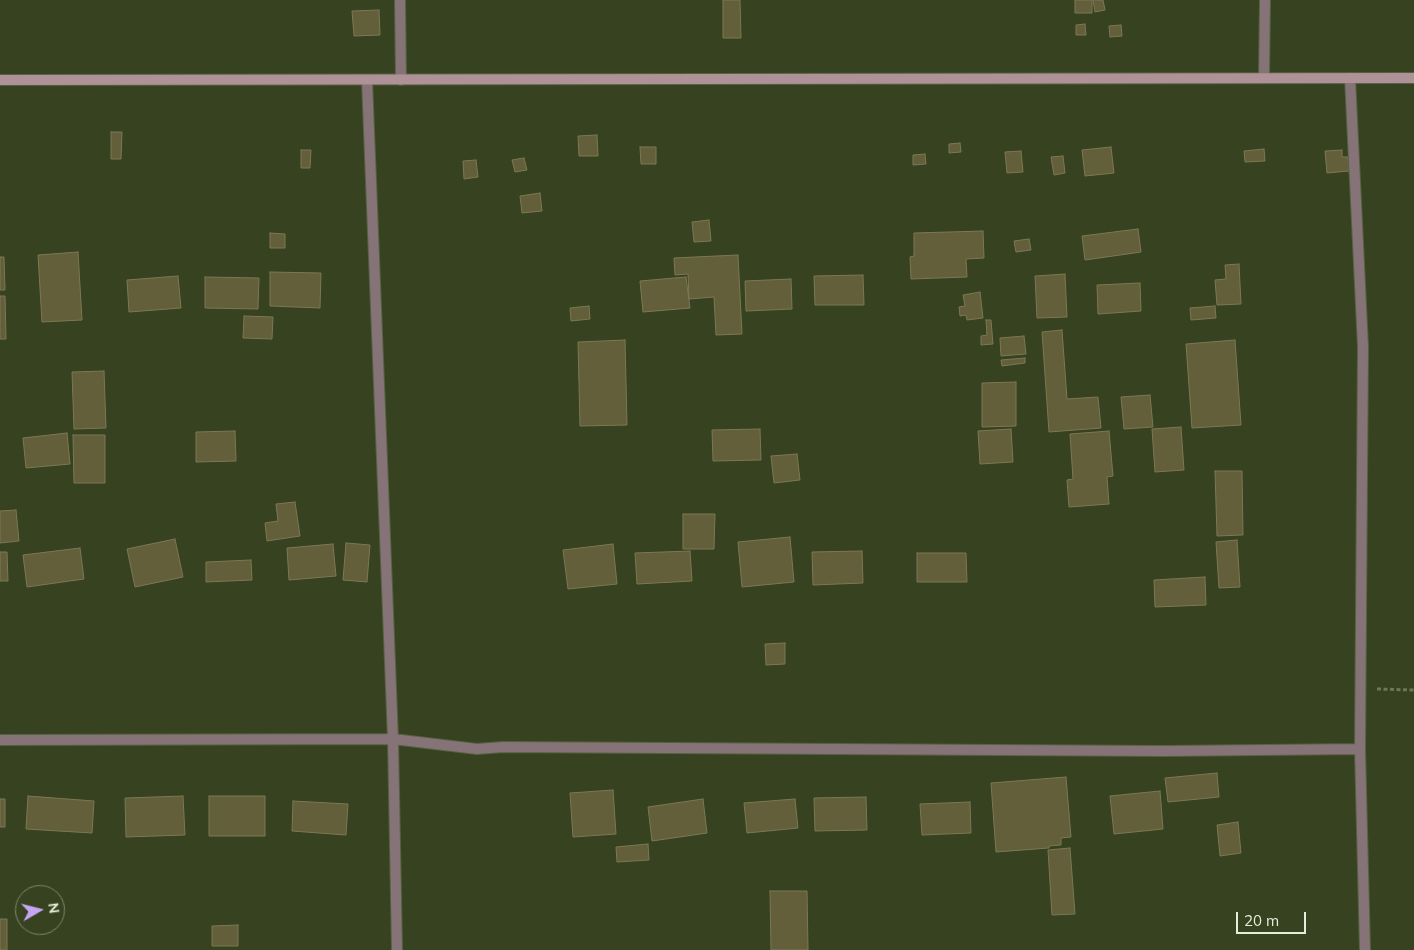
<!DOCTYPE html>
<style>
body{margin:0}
#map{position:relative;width:1414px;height:950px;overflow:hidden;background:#374220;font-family:Mulish,sans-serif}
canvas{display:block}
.north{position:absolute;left:15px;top:885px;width:50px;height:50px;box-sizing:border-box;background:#374220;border:1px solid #7d866a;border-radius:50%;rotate:82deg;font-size:14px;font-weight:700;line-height:20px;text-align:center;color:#e5ecd8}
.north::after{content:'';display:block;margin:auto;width:18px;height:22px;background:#c5a6f0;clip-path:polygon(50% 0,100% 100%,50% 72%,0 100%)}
.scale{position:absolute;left:1236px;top:912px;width:70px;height:22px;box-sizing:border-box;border:2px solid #e5ecd8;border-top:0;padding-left:6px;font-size:15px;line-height:18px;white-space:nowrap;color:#e5ecd8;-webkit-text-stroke:4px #374220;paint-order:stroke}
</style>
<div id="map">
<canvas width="1414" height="950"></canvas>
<div class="north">N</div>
<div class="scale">20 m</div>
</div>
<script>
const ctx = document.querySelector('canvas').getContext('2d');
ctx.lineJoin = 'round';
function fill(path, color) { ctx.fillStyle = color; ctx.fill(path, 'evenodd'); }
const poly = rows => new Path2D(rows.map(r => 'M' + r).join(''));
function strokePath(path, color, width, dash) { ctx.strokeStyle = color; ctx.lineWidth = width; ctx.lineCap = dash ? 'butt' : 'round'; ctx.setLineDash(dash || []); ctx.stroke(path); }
const building = poly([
 [723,0,740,0,741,38,723,38,723,0],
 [1075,0,1092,0,1092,13,1075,13,1075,0],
 [1093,0,1103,0,1105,10,1095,12,1093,0],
 [379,10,380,35,354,36,352,11,379,10],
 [1085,24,1086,35,1076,35,1076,25,1085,24],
 [1121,25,1122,36,1110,37,1109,26,1121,25],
 [111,132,122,132,121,159,111,159,111,132],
 [597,135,598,156,579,156,578,136,597,135],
 [960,143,961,152,949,153,949,144,960,143],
 [640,147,656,147,656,164,641,164,640,147],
 [1111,147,1114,173,1085,176,1082,150,1111,147],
 [1264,149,1265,161,1245,162,1244,151,1264,149],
 [301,150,311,150,310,168,301,168,301,150],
 [1342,150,1342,157,1348,157,1349,171,1327,173,1325,151,1342,150],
 [1021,151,1023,172,1007,173,1005,152,1021,151],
 [925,154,926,164,913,165,913,155,925,154],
 [1063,156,1065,173,1054,175,1051,157,1063,156],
 [524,158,527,170,515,172,512,160,524,158],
 [476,160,478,177,464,179,463,161,476,160],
 [540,193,542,211,522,213,520,196,540,193],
 [709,220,711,241,694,242,692,222,709,220],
 [1138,229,1141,252,1085,260,1082,236,1138,229],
 [983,231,984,258,966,259,967,277,911,279,910,257,914,256,914,233,983,231],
 [270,233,285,234,285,248,270,248,270,233],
 [1029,239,1031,250,1016,252,1014,241,1029,239],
 [78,252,82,320,42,322,38,255,78,252],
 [738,255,742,334,716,335,714,297,689,299,688,274,675,275,674,258,738,255],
 [0,257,4,257,5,290,0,290,0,257],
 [1239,264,1241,304,1217,305,1215,280,1226,279,1225,265,1239,264],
 [270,272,321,273,320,308,270,306,270,272],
 [1065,274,1067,317,1037,318,1035,276,1065,274],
 [863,275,864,305,815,305,814,276,863,275],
 [178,276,181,308,129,312,127,280,178,276],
 [205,277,259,278,258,309,205,308,205,277],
 [686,277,690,308,643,312,640,281,686,277],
 [791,279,792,309,746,311,745,281,791,279],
 [1140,283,1141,311,1098,314,1097,285,1140,283],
 [980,292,983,318,967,320,966,315,960,316,959,307,965,306,963,295,980,292],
 [0,296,5,296,6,339,0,339,0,296],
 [589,306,590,319,571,321,570,308,589,306],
 [1215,306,1216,318,1191,320,1190,308,1215,306],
 [244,316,273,317,272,339,243,338,244,316],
 [986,320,991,320,993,344,981,345,981,336,987,335,986,320],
 [1062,330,1067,399,1098,397,1101,428,1049,432,1042,332,1062,330],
 [1024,336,1026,354,1001,356,1000,338,1024,336],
 [625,340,627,425,580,426,578,342,625,340],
 [1235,340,1241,425,1192,428,1186,344,1235,340],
 [1025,358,1025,363,1002,366,1001,360,1025,358],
 [104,371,106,428,74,429,72,372,104,371],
 [1016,382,1016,426,982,427,982,383,1016,382],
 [1150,395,1153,427,1124,429,1121,397,1150,395],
 [1181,427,1184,470,1155,472,1152,429,1181,427],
 [760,429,761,460,713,461,712,430,760,429],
 [1011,429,1013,462,980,464,978,431,1011,429],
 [235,431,236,461,196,462,196,432,235,431],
 [1109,431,1113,476,1107,477,1109,504,1069,507,1067,480,1073,479,1070,434,1109,431],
 [67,433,70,464,26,468,23,438,67,433],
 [73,435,105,435,105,483,74,483,73,435],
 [797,454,800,480,774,483,771,456,797,454],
 [1215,471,1242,471,1243,535,1217,536,1215,471],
 [295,502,300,536,267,541,265,523,278,521,276,504,295,502],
 [16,510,19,541,0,543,0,511,16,510],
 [683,514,715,514,714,549,683,549,683,514],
 [790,537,794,582,742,587,738,542,790,537],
 [175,539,183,577,135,587,127,549,175,539],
 [1237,540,1240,587,1219,588,1216,542,1237,540],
 [346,543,370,545,367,582,343,580,346,543],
 [333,544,336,576,289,580,287,548,333,544],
 [613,544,617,584,568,589,563,550,613,544],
 [80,548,84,579,27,587,23,555,80,548],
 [690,551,692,581,637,584,635,553,690,551],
 [862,551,863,583,813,585,812,552,862,551],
 [0,552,7,552,8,581,0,581,0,552],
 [917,553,966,553,967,582,917,582,917,553],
 [251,560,252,580,206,582,206,562,251,560],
 [1205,577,1206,605,1155,607,1154,580,1205,577],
 [785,643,785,664,766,665,765,644,785,643],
 [1217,773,1219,797,1168,802,1165,778,1217,773],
 [1066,777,1071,837,1061,838,1061,845,1049,846,1049,848,996,852,991,783,1066,777],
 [613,790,616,834,573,837,570,793,613,790],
 [1160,791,1163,829,1114,834,1110,796,1160,791],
 [28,796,94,801,92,833,26,829,28,796],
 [183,796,185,835,126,837,125,798,183,796],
 [209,796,265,796,265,836,209,836,209,796],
 [866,797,867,830,815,831,814,798,866,797],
 [0,799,5,799,5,827,0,827,0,799],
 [703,799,707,833,652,841,648,807,703,799],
 [795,799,798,828,747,833,744,803,795,799],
 [293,801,348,804,346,835,292,831,293,801],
 [970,802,971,833,922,835,920,804,970,802],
 [1238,822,1241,853,1220,856,1217,825,1238,822],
 [648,844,649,860,617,862,616,847,648,844],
 [1070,848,1075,914,1052,915,1048,850,1070,848],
 [770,891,807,891,808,950,771,950,770,891],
 [0,919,7,919,7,950,0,950,0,919],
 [238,925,238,946,212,946,212,926,238,925]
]);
fill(building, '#635f3a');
strokePath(building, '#7c7853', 1);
const street = poly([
 [400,0,401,80],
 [1264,78,1265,0],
 [1350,78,1363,347,1360,749,1365,950],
 [367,80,393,739,397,950],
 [0,740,393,739,477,749,503,747,1164,751,1360,749]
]);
const secondary = poly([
 [0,80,1414,78]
]);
strokePath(street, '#566141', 12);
strokePath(secondary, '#566141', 12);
strokePath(poly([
 [1377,689,1414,690]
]), '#6c7658', 3, [4, 2.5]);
strokePath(street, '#867377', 10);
strokePath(secondary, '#af9198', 10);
</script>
